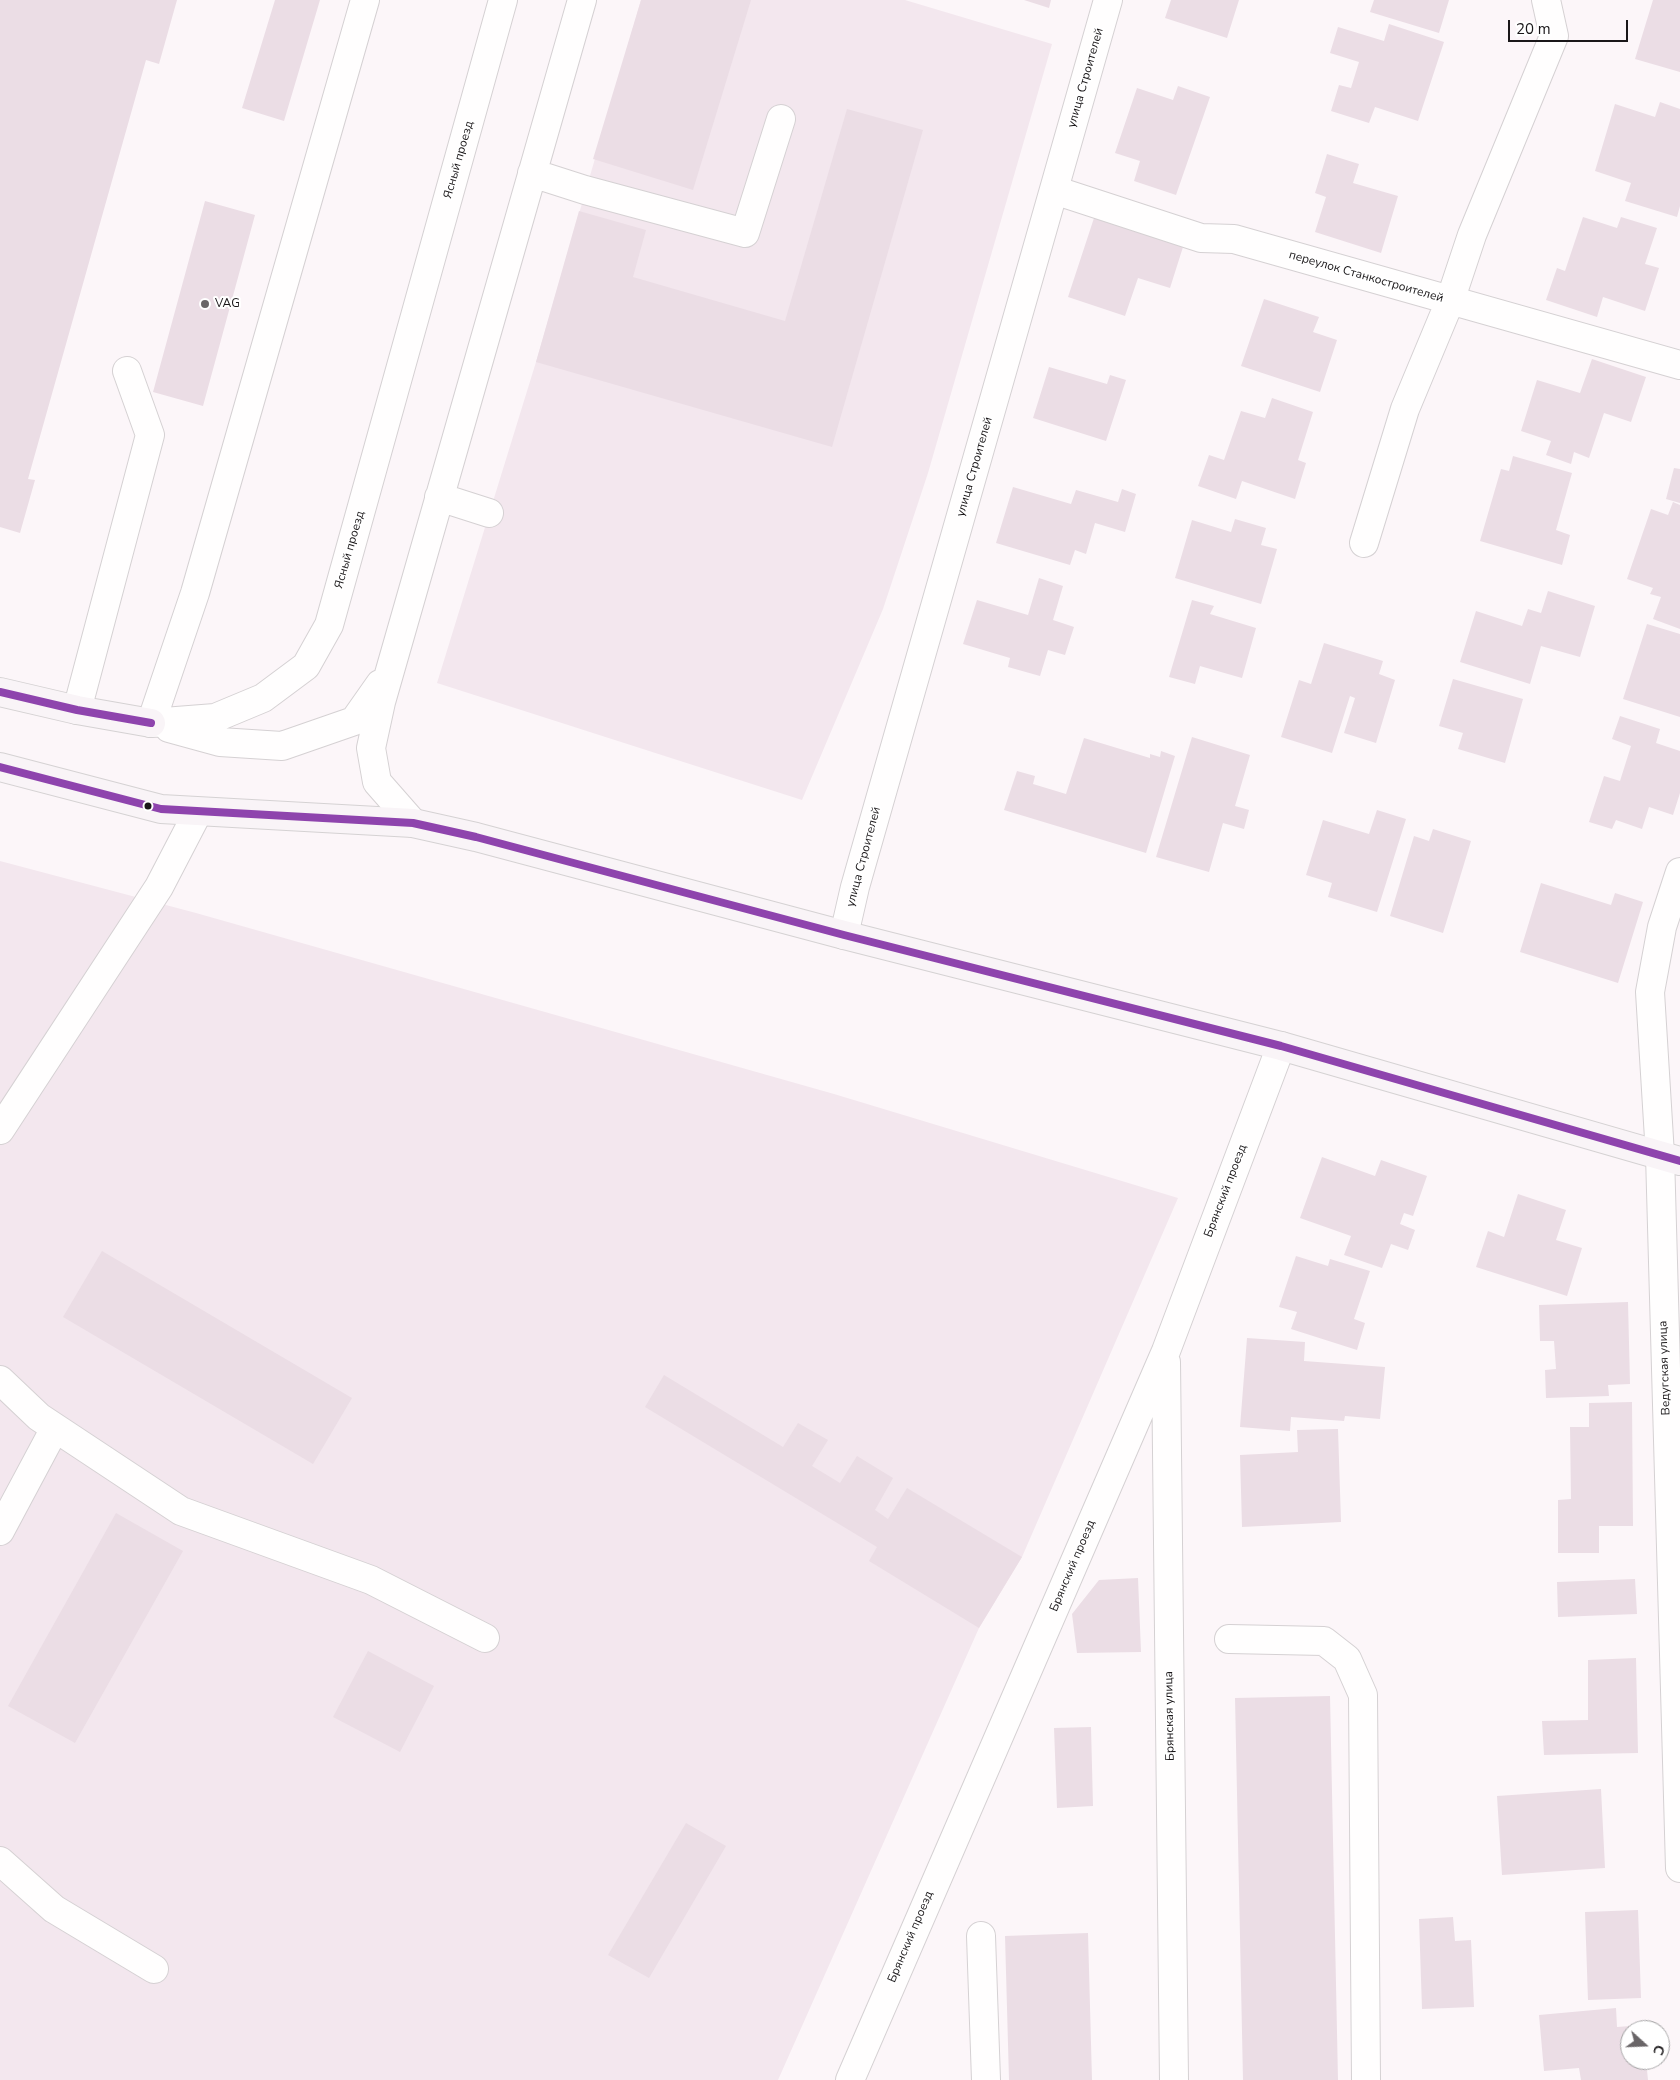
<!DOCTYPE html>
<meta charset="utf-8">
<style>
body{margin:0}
#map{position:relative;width:1680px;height:2080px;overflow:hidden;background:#fcf6f9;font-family:"Nunito Sans",sans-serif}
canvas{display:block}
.north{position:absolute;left:1620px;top:2020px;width:50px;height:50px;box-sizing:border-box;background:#fff;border:1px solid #a3a2a3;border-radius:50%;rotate:110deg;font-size:14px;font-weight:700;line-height:20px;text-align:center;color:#1a1719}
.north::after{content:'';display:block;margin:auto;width:18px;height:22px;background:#696567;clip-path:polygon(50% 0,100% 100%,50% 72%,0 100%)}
.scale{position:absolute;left:1508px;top:20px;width:120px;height:22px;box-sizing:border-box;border:2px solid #1a1719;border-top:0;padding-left:6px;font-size:15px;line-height:18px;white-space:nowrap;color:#1a1719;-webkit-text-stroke:4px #fff;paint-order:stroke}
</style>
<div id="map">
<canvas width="1680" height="2080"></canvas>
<div class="north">С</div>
<div class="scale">20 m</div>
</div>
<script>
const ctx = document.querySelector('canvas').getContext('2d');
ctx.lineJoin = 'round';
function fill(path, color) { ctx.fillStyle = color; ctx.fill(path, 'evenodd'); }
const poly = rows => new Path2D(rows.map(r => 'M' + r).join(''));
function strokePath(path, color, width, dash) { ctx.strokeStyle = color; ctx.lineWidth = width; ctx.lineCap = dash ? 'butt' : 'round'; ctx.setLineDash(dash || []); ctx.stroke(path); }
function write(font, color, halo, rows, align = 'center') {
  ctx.font = font + ' "Nunito Sans",sans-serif'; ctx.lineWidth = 4; ctx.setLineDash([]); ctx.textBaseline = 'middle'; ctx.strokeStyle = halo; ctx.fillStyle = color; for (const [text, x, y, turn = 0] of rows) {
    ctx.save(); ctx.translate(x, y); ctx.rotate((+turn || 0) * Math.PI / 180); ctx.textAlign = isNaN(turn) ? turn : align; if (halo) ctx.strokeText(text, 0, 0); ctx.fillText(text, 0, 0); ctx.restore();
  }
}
fill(poly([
 [641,0,905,0,1052,44,928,473,883,609,802,800,437,683,536,362],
 [0,861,196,913,834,1094,1178,1198,1022,1557,979,1628,778,2080,0,2080]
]), '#f3e7ee');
fill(poly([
 [0,0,177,0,159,64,146,60,28,479,35,480,20,533,0,527],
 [275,0,320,0,284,121,242,108],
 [641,0,751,0,693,190,593,159],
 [1024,0,1051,0,1049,8],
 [1171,0,1239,0,1227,38,1165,18],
 [1374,0,1449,0,1439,33,1370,12],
 [1653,0,1680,0,1680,72,1635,59],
 [1389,24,1444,42,1418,121,1375,107,1369,123,1331,111,1339,85,1351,88,1359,62,1330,53,1338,27,1384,41],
 [1178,86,1210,97,1176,195,1134,181,1140,161,1115,153,1137,88,1173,100],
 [1660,102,1680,109,1680,206,1677,217,1625,201,1631,183,1595,171,1615,104,1655,117],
 [847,109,923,130,832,447,536,362,579,211,646,230,633,277,785,321],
 [1327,154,1359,164,1353,183,1398,196,1381,253,1315,232,1326,197,1315,193],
 [205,201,255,215,203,406,153,392],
 [1583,217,1617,228,1621,217,1657,228,1645,264,1659,268,1645,311,1603,297,1597,317,1546,300,1557,268,1565,271],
 [1094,218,1183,247,1170,288,1138,278,1125,316,1068,297],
 [1264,299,1319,317,1313,332,1337,340,1320,392,1241,366],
 [1592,359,1646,377,1631,422,1604,413,1589,458,1574,452,1571,464,1546,455,1551,441,1521,431,1537,380,1580,393],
 [1049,367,1107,384,1110,375,1126,380,1106,441,1033,418],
 [1272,398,1313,412,1298,460,1306,463,1295,499,1242,481,1236,499,1198,486,1209,455,1224,460,1241,411,1265,418],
 [1513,456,1572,473,1556,530,1570,535,1562,565,1480,541,1501,469,1509,471],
 [1674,468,1680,469,1680,503,1666,499],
 [1013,487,1071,504,1076,490,1118,502,1122,489,1136,494,1125,532,1095,523,1086,554,1075,550,1070,565,996,543],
 [1673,502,1680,505,1680,629,1653,619,1661,597,1650,594,1653,588,1627,579,1651,509,1668,515],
 [1235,519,1266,528,1261,545,1277,549,1261,604,1175,578,1192,520,1231,532],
 [1039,578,1063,586,1053,620,1074,627,1065,655,1048,650,1040,676,1008,667,1010,658,963,644,977,600,1028,615],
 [1548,591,1595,606,1580,657,1541,646,1530,684,1460,662,1476,611,1522,626,1528,609,1541,613],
 [1192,600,1214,606,1210,614,1256,628,1242,678,1200,666,1195,684,1169,677],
 [1647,624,1680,634,1680,717,1623,699],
 [1324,643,1383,661,1379,674,1395,680,1376,743,1344,733,1355,698,1350,696,1332,753,1281,737,1299,680,1311,684],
 [1453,679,1523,699,1505,763,1458,749,1463,733,1439,726],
 [1620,716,1660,729,1656,743,1680,751,1680,793,1673,815,1649,807,1642,829,1616,820,1612,829,1589,822,1604,776,1620,781,1631,746,1612,739],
 [1192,737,1250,755,1235,806,1249,810,1244,829,1223,823,1209,872,1156,857],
 [1084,738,1150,758,1150,754,1160,757,1161,751,1175,756,1146,853,1004,810,1017,771,1035,776,1033,784,1066,794],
 [1377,810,1406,819,1377,912,1328,897,1332,883,1306,875,1323,820,1369,834],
 [1433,829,1471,841,1443,933,1390,916,1414,836,1429,841],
 [1541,883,1611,905,1615,893,1643,902,1618,983,1520,952],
 [1322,1157,1375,1176,1381,1160,1427,1176,1413,1216,1404,1213,1400,1224,1415,1230,1408,1250,1391,1244,1382,1268,1344,1255,1351,1236,1300,1218],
 [1518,1194,1566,1210,1556,1240,1582,1248,1567,1296,1476,1267,1488,1231,1504,1237],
 [102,1251,352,1398,313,1464,63,1317],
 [1296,1256,1328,1266,1330,1259,1370,1271,1354,1319,1365,1323,1357,1350,1291,1329,1297,1312,1279,1307],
 [1628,1302,1630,1384,1608,1385,1609,1396,1546,1398,1545,1370,1556,1369,1554,1341,1540,1341,1539,1305],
 [1247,1338,1305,1342,1304,1361,1385,1367,1380,1419,1345,1416,1344,1421,1291,1417,1290,1431,1240,1427],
 [664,1375,783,1447,798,1423,828,1440,812,1466,840,1483,857,1456,893,1478,875,1510,888,1519,907,1488,1022,1557,979,1628,869,1561,877,1547,645,1407],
 [1632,1402,1633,1526,1599,1526,1599,1553,1558,1553,1558,1500,1571,1499,1570,1427,1589,1427,1589,1403],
 [1338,1429,1341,1522,1242,1527,1240,1455,1298,1452,1297,1430],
 [116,1513,183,1551,75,1743,8,1706],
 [1138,1578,1141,1652,1077,1653,1072,1614,1099,1580],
 [1635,1579,1637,1614,1558,1617,1557,1582],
 [368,1651,434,1686,400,1752,333,1717],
 [1636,1658,1638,1753,1544,1755,1542,1721,1588,1720,1588,1660],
 [1330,1696,1338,2080,1243,2080,1235,1698],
 [1091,1727,1093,1806,1057,1808,1054,1728],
 [1601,1789,1605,1868,1502,1875,1497,1796],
 [686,1823,726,1846,649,1978,608,1955],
 [1638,1910,1641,1998,1588,2000,1585,1912],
 [1453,1917,1455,1941,1471,1940,1474,2007,1422,2009,1419,1919],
 [1088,1933,1092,2080,1009,2080,1005,1936],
 [1616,2008,1617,2027,1644,2025,1644,2030,1630,2030,1630,2060,1646,2060,1648,2080,1581,2080,1579,2068,1544,2071,1539,2015]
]), '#ebdde5');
const minor = poly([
 [532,173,585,190,745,233,781,119],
 [1054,190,1201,238,1234,239,1680,365],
 [439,497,489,513],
 [1364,543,1405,409,1450,301,1472,235,1554,36,1546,0],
 [77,710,150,435,127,371],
 [151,723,215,718,263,698,306,666,329,625,503,0],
 [151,723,195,593,365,0],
 [169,728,220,742,282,746,354,721,380,684],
 [413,823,377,782,371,748,381,702,582,0],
 [1680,872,1662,927,1650,992,1660,1155,1680,1868],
 [844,935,855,887,1108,0],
 [0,1130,159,887,198,812],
 [1166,1362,1174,2080],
 [0,1380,39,1417,181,1511,371,1580,485,1638],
 [0,1531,55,1428],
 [1229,1639,1324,1641,1347,1659,1363,1695,1366,2080],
 [0,1861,54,1909,154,1969],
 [981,1936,986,2080],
 [850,2080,1166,1351,1281,1046]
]);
const major = poly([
 [0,692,77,710,151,723],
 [0,767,161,809,413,823,476,837,844,935,1281,1046,1680,1161]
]);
strokePath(minor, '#d5d1d3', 30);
strokePath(major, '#d5d2d3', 30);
strokePath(minor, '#fffefe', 28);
strokePath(major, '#f9f4f7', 28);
strokePath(poly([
 [0,692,77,710,151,723],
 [0,767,161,809,413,823,476,837,844,935,1281,1046,1680,1161]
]), '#8e44ad', 8);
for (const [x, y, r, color] of [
 [205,304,5,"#696567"],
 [148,806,4.5,"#1a1719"]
]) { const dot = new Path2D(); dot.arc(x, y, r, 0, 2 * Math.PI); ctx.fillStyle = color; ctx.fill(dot); strokePath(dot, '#fff', 2); }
write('12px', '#1a1719', '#fff', [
 ["улица Строителей",1086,78,-74],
 ["Ясный проезд",459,160,-74],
 ["переулок Станкостроителей",1366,277,16],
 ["улица Строителей",975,467,-74],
 ["Ясный проезд",350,550,-74],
 ["улица Строителей",864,857,-75],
 ["Брянский проезд",1226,1191,-69],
 ["Ведугская улица",1665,1368,-92],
 ["Брянский проезд",1073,1566,-67],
 ["Брянская улица",1170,1716,-91],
 ["Брянский проезд",911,1937,-67]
]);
write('12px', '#1a1719', '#fff', [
 ["VAG",215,304]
], 'left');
</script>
